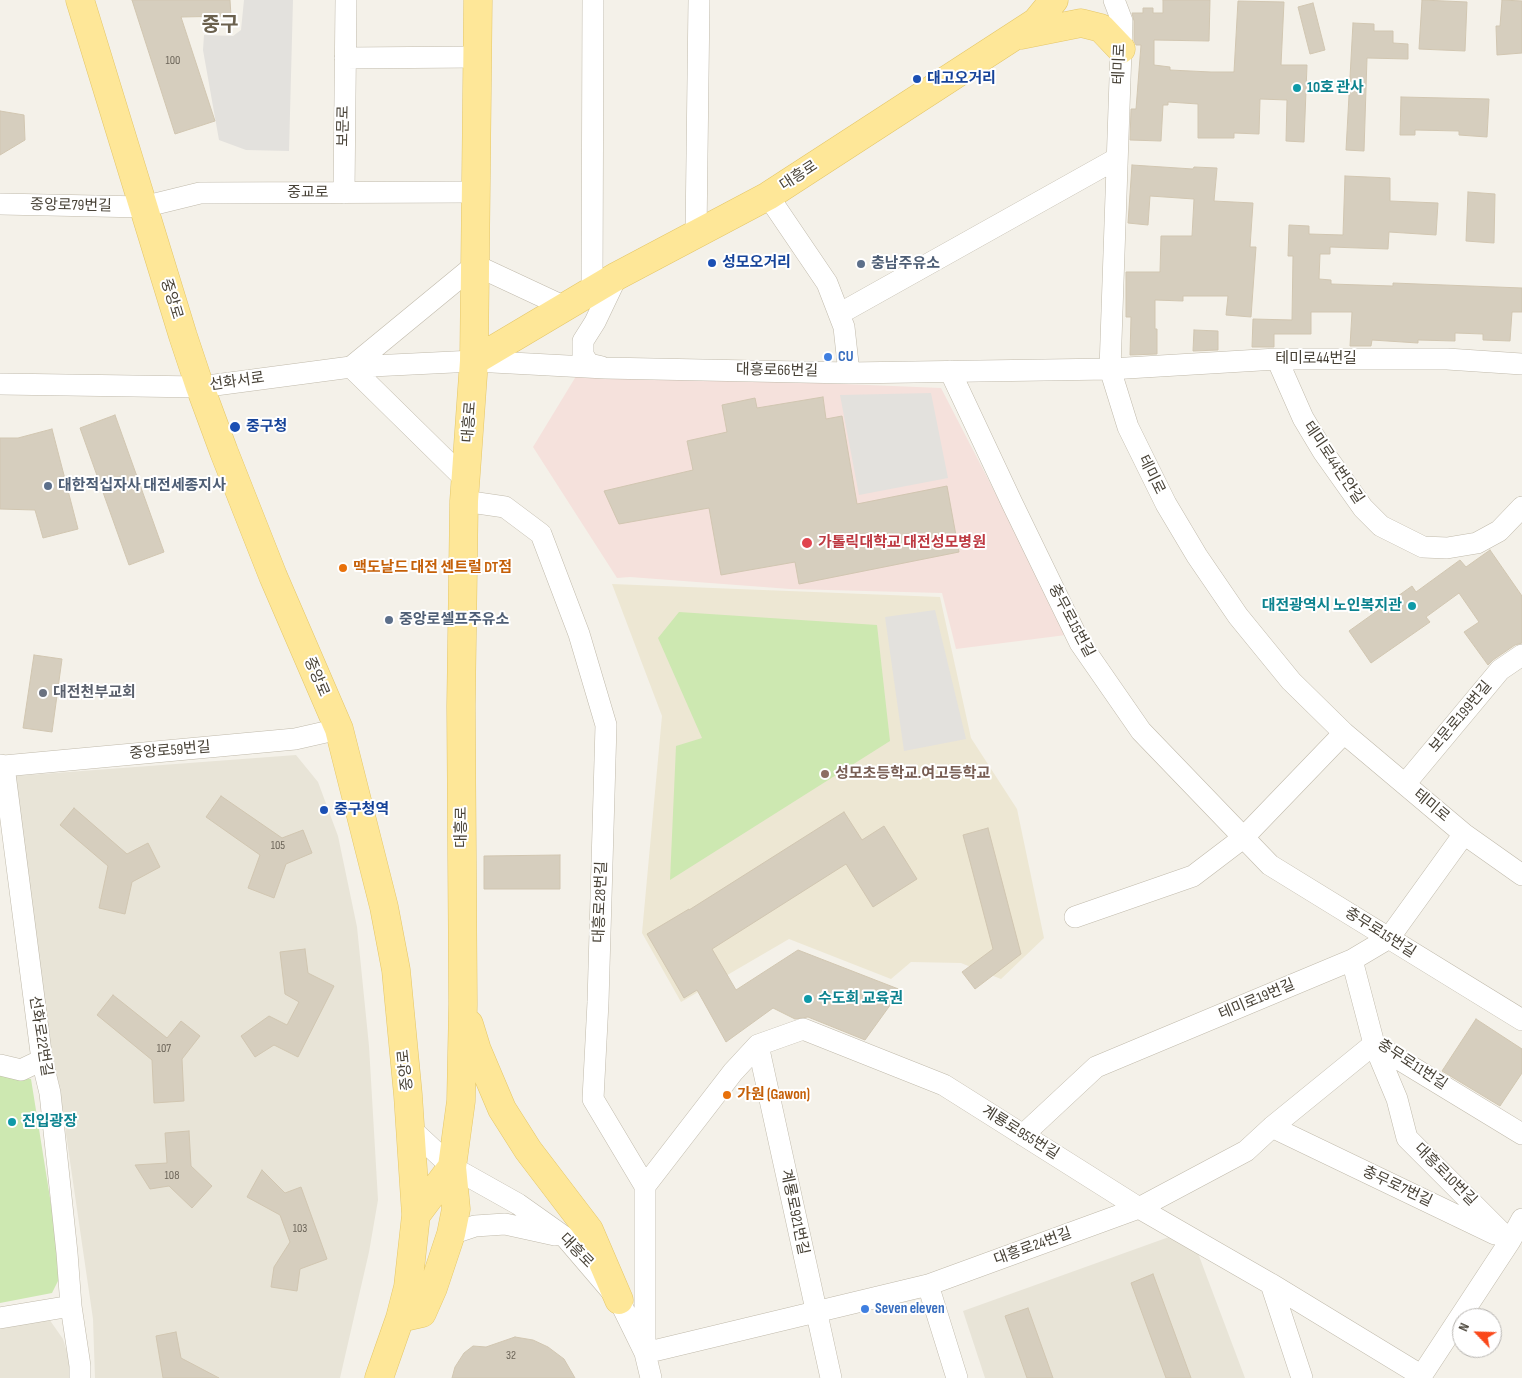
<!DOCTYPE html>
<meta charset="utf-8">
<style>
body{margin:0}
#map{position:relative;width:1522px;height:1378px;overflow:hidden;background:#f4f1e9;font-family:"Sofia Sans Condensed",sans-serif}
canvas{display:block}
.north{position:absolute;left:1452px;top:1308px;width:50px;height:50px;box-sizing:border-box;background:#fff;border:1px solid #b6b3af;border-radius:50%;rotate:294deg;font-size:14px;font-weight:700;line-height:20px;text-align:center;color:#484237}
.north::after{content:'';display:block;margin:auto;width:18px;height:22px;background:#fa481a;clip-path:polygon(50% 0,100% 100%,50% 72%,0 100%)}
</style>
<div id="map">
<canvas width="1522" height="1378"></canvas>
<div class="north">N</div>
</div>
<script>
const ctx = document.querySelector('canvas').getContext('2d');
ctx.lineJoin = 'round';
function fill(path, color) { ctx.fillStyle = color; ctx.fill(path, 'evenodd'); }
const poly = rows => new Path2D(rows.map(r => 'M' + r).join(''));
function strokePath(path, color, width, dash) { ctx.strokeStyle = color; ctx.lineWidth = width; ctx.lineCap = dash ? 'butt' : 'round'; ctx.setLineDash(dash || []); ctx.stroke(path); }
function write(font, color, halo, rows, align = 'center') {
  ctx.font = font + ' "Sofia Sans Condensed","Noto Sans KR",sans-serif'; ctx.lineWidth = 4; ctx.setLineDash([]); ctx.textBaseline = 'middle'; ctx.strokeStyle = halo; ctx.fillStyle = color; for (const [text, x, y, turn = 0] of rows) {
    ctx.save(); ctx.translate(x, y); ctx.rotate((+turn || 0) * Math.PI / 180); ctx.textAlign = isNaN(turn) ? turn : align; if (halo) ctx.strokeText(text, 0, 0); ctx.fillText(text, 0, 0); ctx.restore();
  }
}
fill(poly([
 [296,755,318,782,338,836,357,927,369,1046,378,1200,369,1252,340,1378,95,1378,93,1319,58,1079,47,1036,15,776],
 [1169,1237,1196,1248,1245,1378,985,1378,963,1311],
 [49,1319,63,1339,70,1362,71,1378,0,1378,0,1326]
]), '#e8e4d7');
fill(poly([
 [612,584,940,597,971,738,1017,809,1044,938,1001,979,961,963,911,962,891,979,789,939,681,1002,642,933,662,716]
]), '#ede7d3');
fill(poly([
 [578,373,941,388,1003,508,1066,635,956,649,942,593,790,589,630,577,617,578,533,447]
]), '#f5e1dc');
fill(poly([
 [679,612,877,625,890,741,670,880,676,746,702,738,658,638],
 [0,1074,31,1079,62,1273,52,1293,0,1303]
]), '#cde8b1');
fill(poly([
 [244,0,293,0,289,151,246,150,219,140,203,50,204,35,233,36,241,30],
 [931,393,948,478,859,495,840,395],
 [935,610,966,739,904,751,885,617]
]), '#e3e1dd');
const building = poly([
 [132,0,230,0,231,16,181,17,215,121,175,134,132,0],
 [1163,0,1210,0,1209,41,1154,40,1154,65,1170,67,1170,70,1211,72,1234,72,1238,1,1284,2,1281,65,1307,65,1304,142,1286,141,1287,100,1260,99,1259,134,1234,133,1234,138,1198,138,1198,104,1168,102,1168,105,1163,105,1161,141,1130,140,1131,109,1136,109,1141,45,1136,45,1134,41,1134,21,1132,13,1143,13,1143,8,1153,8,1153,13,1163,13,1163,0],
 [1422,0,1467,2,1465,51,1419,49,1422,0],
 [1502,0,1522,1,1522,53,1497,55,1496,26,1500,26,1502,0],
 [1313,3,1325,50,1310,54,1298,7,1313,3],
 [1353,23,1374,24,1374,31,1393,31,1393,43,1408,44,1408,59,1367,58,1364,151,1346,150,1353,23],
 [1401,97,1489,99,1487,137,1459,135,1459,131,1415,130,1415,135,1400,135,1401,97],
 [0,111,24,115,25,140,0,155,0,111],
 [1132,165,1193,169,1194,167,1217,168,1214,201,1253,203,1250,247,1256,247,1251,317,1226,315,1228,296,1183,296,1183,301,1155,300,1155,329,1157,329,1157,354,1130,355,1131,317,1126,317,1126,272,1160,272,1161,236,1192,236,1194,199,1150,196,1148,225,1128,223,1132,165],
 [1345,176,1390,178,1390,201,1438,203,1436,235,1389,232,1388,249,1330,247,1330,254,1320,254,1319,279,1331,280,1331,284,1393,286,1393,283,1522,288,1522,312,1512,312,1510,341,1483,340,1483,334,1455,333,1455,341,1418,340,1418,343,1372,340,1371,346,1350,346,1352,312,1311,312,1311,334,1274,334,1274,347,1252,347,1253,319,1292,320,1293,256,1288,256,1289,225,1309,226,1309,234,1343,235,1345,176],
 [1468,192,1495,194,1494,243,1466,241,1468,192],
 [1194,330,1218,331,1218,350,1193,351,1194,330],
 [823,397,826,419,842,416,857,504,947,486,959,552,799,584,795,562,721,575,709,508,619,524,604,491,693,470,687,441,727,432,722,405,755,398,757,408,823,397],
 [115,415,164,552,129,565,80,428,115,415],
 [52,429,78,529,43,538,35,510,0,509,0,438,18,438,52,429],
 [1490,550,1522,596,1522,643,1515,645,1493,660,1488,665,1464,632,1479,622,1459,593,1426,617,1430,622,1371,663,1349,631,1412,586,1416,592,1460,560,1466,567,1490,550],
 [34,655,62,659,52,732,23,728,34,655],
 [221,796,282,838,303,830,312,853,286,864,274,898,248,888,260,855,206,817,221,796],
 [74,808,127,854,148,843,160,867,132,882,125,914,99,908,108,866,60,825,74,808],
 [844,812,862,840,884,826,917,879,873,907,846,864,712,949,736,990,798,950,901,990,865,1040,808,1017,795,1019,773,1008,726,1042,697,990,684,998,647,934,689,909,689,910,844,812],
 [988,828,1021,954,975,989,962,972,993,949,963,835,988,828],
 [560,855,560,889,484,889,484,856,560,855],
 [305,949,308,973,334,986,298,1057,274,1045,255,1057,241,1036,269,1016,287,1025,299,1002,285,994,280,952,305,949],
 [113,995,167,1038,181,1021,200,1036,182,1059,184,1101,154,1103,152,1060,97,1015,113,995],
 [1476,1019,1522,1049,1522,1073,1500,1106,1442,1071,1476,1019],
 [189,1131,191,1166,212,1186,192,1208,169,1186,150,1189,135,1165,167,1163,165,1133,189,1131],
 [262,1170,285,1193,301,1187,327,1259,300,1269,297,1291,271,1287,274,1267,290,1242,280,1215,247,1197,262,1170],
 [1153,1274,1191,1378,1166,1378,1131,1283,1153,1274],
 [1028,1308,1053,1378,1027,1378,1005,1316,1028,1308],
 [176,1332,181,1358,219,1378,163,1378,156,1336,176,1332],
 [515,1337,533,1340,548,1347,564,1359,575,1378,452,1378,455,1367,464,1353,473,1346,486,1347,515,1337]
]);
fill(building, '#d6cebe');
strokePath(building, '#d1c6b1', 1);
const minor = poly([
 [1114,0,1122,21,1110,369,1128,427,1166,504,1197,556,1238,616,1291,681,1344,733,1464,834,1522,875],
 [345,58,477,57],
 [344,193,346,0],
 [768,196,827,283,844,327,849,373],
 [0,204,143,207,200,193,476,192],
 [696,234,699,0],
 [592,290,593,0],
 [839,314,1116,159],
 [1277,359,1303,418,1324,453,1363,508,1381,526,1423,547,1447,548,1477,543,1499,531,1522,507],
 [602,367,589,364,583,355,583,341,595,322,617,276],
 [950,371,1012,503,1080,643,1141,731,1270,865,1522,1020],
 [0,384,200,387,351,367,474,361,605,368,849,373,1110,369,1277,359,1447,359,1522,364],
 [466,480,351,367,475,265,565,307],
 [464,501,505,507,541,534,579,634,606,725,598,1002,593,1099,645,1186,645,1353,928,1285,1139,1208,1246,1151,1272,1127,1374,1044,1397,1099,1407,1138,1510,1241],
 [0,765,4,766,295,739,339,729],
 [4,766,42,1060,50,1093,67,1253,71,1306,80,1366,80,1378],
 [1405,784,1500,670,1522,655],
 [1075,917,1193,876,1243,838,1344,733],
 [1352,960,1374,1044,1522,1134],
 [758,1045,831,1378],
 [0,1065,21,1070,42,1060],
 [1272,1127,1495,1234],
 [411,1129,452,1167,518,1204,566,1238,619,1300,645,1353,651,1378],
 [1023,1135,1096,1067,1352,960,1389,938,1464,834],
 [645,1186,733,1072,758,1045,803,1029,944,1085,1139,1208,1271,1284,1422,1376],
 [451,1234,475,1226,505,1224,555,1235],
 [1271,1284,1302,1378],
 [928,1285,957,1378],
 [0,1318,71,1306],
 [1420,1378,1510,1241,1522,1219]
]);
const major = poly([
 [80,0,183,336,200,387,224,452,273,576,339,729,384,907,396,970,408,1095,416,1215,408,1287,400,1318,379,1378],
 [1021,35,1081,23,1101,28,1121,49],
 [474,361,617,276,768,196,1036,22,1054,0],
 [469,1024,477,1050,502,1109,528,1150,589,1230,619,1300],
 [416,1215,452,1167,461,1101,463,1004,461,706,464,501,474,361,478,0],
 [400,1318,422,1313,433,1288,451,1234,456,1209,452,1167]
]);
strokePath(minor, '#c0baab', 22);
strokePath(major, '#e4c667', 29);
strokePath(minor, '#fff', 21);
strokePath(major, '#fee798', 28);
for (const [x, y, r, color] of [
 [917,79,5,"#1a4fb4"],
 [1297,88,5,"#0f9aa8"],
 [712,263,5,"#1a4fb4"],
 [861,264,5,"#5c6f8a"],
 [828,357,5,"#3f7fe0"],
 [235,427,6,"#1a4fb4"],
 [48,486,5,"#5c6f8a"],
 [807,543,6,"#e0444e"],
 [343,568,5,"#e8710a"],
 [1412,606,5,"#0f9aa8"],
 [389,620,5,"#5c6f8a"],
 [43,693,5,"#6b7280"],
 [825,774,5,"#8d6e63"],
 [324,810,5,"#1a4fb4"],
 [808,999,5,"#0f9aa8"],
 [727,1095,5,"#e8710a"],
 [12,1122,5,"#0f9aa8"],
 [865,1309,5,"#3f7fe0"]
]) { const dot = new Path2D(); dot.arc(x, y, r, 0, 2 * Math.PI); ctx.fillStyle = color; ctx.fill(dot); strokePath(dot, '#fff', 2); }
write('12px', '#6c6559', null, [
 ["100",173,61],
 ["105",278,846],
 ["107",164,1049],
 ["108",172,1176],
 ["103",300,1229],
 ["32",511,1356]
]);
write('15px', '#484237', '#fff', [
 ["테미로",1120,64,-88],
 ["보문로",344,126,-89],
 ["대흥로",799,176,-33],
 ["중교로",308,193],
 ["중앙로79번길",71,206,1],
 ["중앙로",171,299,73],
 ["테미로44번길",1316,359],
 ["대흥로66번길",777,371,1],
 ["선화서로",237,382,-8],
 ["대흥로",470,422,-86],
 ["테미로44번안길",1333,463,56],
 ["테미로",1151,475,64],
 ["충무로15번길",1071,621,62],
 ["중앙로",316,677,67],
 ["보문로199번길",1461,717,-50],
 ["중앙로59번길",170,751,-5],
 ["테미로",1431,806,40],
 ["대흥로",462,827,-90],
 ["대흥로28번길",601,902,-88],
 ["충무로15번길",1380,933,32],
 ["테미로19번길",1257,1000,-23],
 ["선화로22번길",40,1036,81],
 ["충무로11번길",1412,1065,33],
 ["중앙로",406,1070,-96],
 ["계룡로955번길",1020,1133,32],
 ["대흥로10번길",1445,1175,45],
 ["충무로7번길",1397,1187,25],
 ["계룡로921번길",794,1212,78],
 ["대흥로24번길",1033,1247,-20],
 ["대흥로",576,1251,46]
]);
write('bold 15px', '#164399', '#fff', [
 ["대고오거리",927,79],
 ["성모오거리",722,263],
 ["중구청",246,427],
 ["중구청역",334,810]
], 'left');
write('bold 15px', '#0d838f', '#fff', [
 ["10호 관사",1307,88],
 ["대전광역시 노인복지관",1402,606,"right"],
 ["수도회 교육권",818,999],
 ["진입광장",22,1122]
], 'left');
write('bold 15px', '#4e5e75', '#fff', [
 ["충남주유소",871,264],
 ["대한적십자사 대전세종지사",58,486],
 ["중앙로셀프주유소",399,620]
], 'left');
write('bold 15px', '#366cbe', '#fff', [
 ["CU",838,357],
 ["Seven eleven",875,1309]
], 'left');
write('bold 15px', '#be3a42', '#fff', [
 ["가톨릭대학교 대전성모병원",818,543]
], 'left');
write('bold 15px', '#c56008', '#fff', [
 ["맥도날드 대전 센트럴 DT점",353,568],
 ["가원 (Gawon)",737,1095]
], 'left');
write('bold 15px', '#5b616d', '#fff', [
 ["대전천부교회",53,693]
], 'left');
write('bold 15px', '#785e54', '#fff', [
 ["성모초등학교.여고등학교",835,774]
], 'left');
write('bold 20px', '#6b614e', '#fff', [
 ["중구",220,26]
]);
</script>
